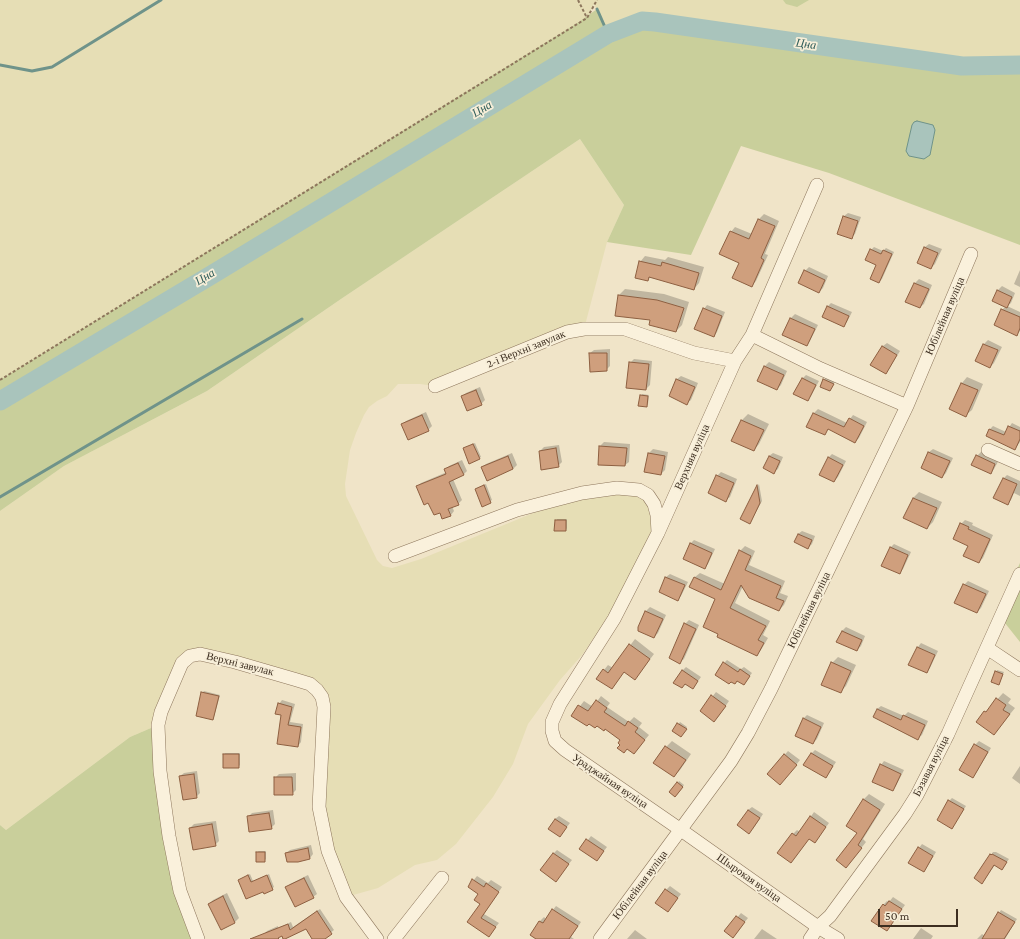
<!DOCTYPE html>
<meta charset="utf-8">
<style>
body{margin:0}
#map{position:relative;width:1020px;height:939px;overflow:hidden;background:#f0e4c8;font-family:"Crimson Pro",serif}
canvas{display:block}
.scale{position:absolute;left:878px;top:909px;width:80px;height:18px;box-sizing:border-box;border:2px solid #3d2e20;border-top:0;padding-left:5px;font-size:12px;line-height:14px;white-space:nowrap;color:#3d2e20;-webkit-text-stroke:3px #f7eed8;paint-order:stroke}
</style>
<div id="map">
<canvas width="1020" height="939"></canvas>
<div class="scale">50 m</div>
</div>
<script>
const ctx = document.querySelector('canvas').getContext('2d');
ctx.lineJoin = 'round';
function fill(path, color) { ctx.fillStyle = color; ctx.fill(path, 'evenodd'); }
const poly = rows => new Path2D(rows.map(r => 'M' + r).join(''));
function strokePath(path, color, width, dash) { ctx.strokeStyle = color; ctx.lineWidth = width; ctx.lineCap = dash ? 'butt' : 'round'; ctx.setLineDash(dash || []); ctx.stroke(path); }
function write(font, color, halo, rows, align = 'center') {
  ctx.font = font + ' "Crimson Pro",serif'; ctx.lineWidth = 3.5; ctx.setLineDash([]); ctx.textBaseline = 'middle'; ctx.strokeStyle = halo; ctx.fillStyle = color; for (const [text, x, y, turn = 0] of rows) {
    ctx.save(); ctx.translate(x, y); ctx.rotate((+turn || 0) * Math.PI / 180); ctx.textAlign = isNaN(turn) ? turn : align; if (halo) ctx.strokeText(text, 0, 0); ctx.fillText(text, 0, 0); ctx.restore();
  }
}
fill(poly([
 [0,0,1020,0,1020,65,962,66,655,22,642,21,608,34,594,4,587,18,0,380],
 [580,139,624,205,607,242,584,329,435,386,420,384,398,384,387,396,377,401,369,407,364,415,356,433,350,450,345,484,346,496,377,560,383,566,392,568,421,559,582,493,648,495,658,533,598,632,582,655,560,680,528,724,513,764,493,797,456,844,437,860,415,865,378,888,346,897,328,851,317,690,190,656,158,725,130,737,6,830,0,825,0,511,64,466,207,391,341,299]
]), '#e6deb5');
fill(poly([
 [783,0,809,0,797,7,786,4],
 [597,9,608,34,642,21,655,22,962,66,1020,65,1020,245,829,173,741,146,691,255,607,242,624,205,580,139,341,299,207,391,64,466,0,511,0,380,576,24],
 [1020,563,1020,642,997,613],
 [158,725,169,836,198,939,0,939,0,825,6,830,130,737]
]), '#c9cf9b');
const water = poly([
 [917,121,933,125,935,130,930,155,924,159,909,156,906,151,912,125,914,122,917,121]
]);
fill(water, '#a9c4bc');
strokePath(water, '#6f938a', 1);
fill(poly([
 [848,213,861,217,855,234,851,238,838,234,844,216],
 [764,214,779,221,765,254,768,255,756,281,752,286,740,263,731,232,735,227,752,234,759,219],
 [929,244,942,249,935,264,931,268,925,247],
 [874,247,883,251,886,248,894,252,882,279,879,282,878,265,871,250],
 [645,256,665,260,668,257,704,267,699,283,694,289,650,277,648,280,640,262],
 [809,267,828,276,823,288,819,292,805,271],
 [1020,270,1020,287,1014,284],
 [919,279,932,285,924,304,920,307,907,301,915,283],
 [1002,286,1015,293,1011,303,1007,306,1020,312,1020,331,1017,334,1002,310,1006,306,993,300,998,290],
 [625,289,664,294,689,302,682,325,676,331,652,319,619,295],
 [831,303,852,312,847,322,843,326,828,306],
 [707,305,725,312,717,332,714,336,704,309],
 [795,314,818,325,810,341,807,345,784,335,791,318],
 [988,340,1002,347,994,363,990,367,976,361,984,344],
 [887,343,900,351,889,369,885,373,872,365,883,346],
 [610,349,610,366,606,370,590,353,594,350],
 [634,359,652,361,650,385,646,389,630,363],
 [769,362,787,371,781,385,777,389,758,380,765,366],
 [806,375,819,381,811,396,807,400,802,379],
 [681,376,698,383,691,400,687,403,670,396,677,379],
 [967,377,983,384,972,410,966,415,962,383],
 [826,378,835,382,830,390,824,380],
 [480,387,485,400,481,404,462,397,466,393],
 [642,394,649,395,648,404,646,406,641,396],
 [818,409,847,423,853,415,867,422,859,438,855,442,829,428,824,434,808,426,814,413],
 [426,412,432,426,428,430,403,424,406,421],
 [748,414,769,424,759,444,754,450,732,440,742,420],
 [1012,423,1020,427,1020,442,1015,449,987,436,990,429,993,426,1006,432],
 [604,442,630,444,629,462,625,465,600,446],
 [475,443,481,457,479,458,466,447],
 [559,445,562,462,558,466,540,451,544,447],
 [653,449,668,452,665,470,661,474,649,453],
 [933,449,953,458,946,473,942,477,929,452],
 [981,452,999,460,994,469,991,473,977,456],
 [512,453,517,465,513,469,487,479,482,467,486,464],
 [773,453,783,457,778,469,774,472,769,456],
 [832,454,846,461,838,477,834,481,829,457],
 [462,460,467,471,463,475,453,479,462,500,458,504,452,506,454,511,451,515,443,518,440,512,429,502,417,487,421,483,447,472,446,470,449,466],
 [721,472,737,479,730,497,726,500,717,476],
 [1007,475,1020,481,1020,496,1014,493,1011,500,1007,504,1003,479],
 [486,484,492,500,483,505,476,489],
 [759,484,762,501,750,523,741,518],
 [919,492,942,502,933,522,927,528,904,518,913,498],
 [557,519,567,519,567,528,566,530,556,521],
 [965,520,973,523,972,525,993,535,983,558,979,562,969,545,961,524],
 [802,531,815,536,812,544,808,548,798,534],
 [694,540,715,549,708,564,705,567,690,544],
 [894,544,911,552,903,569,899,573,890,548],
 [745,546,755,551,749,565,785,581,780,593,788,596,784,605,779,610,743,586,735,603,770,621,763,635,768,638,761,650,757,655,716,599,695,577,700,573,725,584,740,551],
 [670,574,688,582,681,596,677,600,660,592,666,577],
 [968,581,989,591,981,608,977,612,964,585],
 [650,607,666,615,658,633,654,637,638,629,646,611],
 [689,620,699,625,684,659,680,662,685,624],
 [846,627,865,636,861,646,857,650,838,642,842,631],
 [635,639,654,654,635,679,624,671,611,688,604,670,608,665,613,668],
 [921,643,938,651,930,668,927,672,910,664,918,647],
 [838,657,856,665,846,686,840,692,832,663],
 [727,660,741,669,744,667,752,673,746,681,738,680,735,683,724,663],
 [686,667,701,677,696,684,682,671],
 [997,670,1004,672,1000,682,996,672],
 [204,691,220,695,214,717,213,719,202,693],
 [716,692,729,701,718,717,701,711],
 [1003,693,1011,699,1008,703,1015,708,994,734,977,722],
 [601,696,610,703,607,707,629,722,634,717,642,723,639,727,649,735,634,753,621,744,622,740,605,728,573,715,584,701,593,707],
 [282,700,295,704,290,722,303,724,301,742,298,746,282,714,279,704],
 [881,706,904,716,908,712,928,721,922,735,918,738,877,709],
 [807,715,824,723,817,739,813,743,803,719],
 [680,722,687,727,682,735,673,731],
 [672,741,691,754,680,770,674,776,655,763,666,747],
 [979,741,991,748,976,773,973,777,975,745],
 [815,750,836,762,826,777,811,754],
 [788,751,800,760,784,780,768,774],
 [225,753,240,753,240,765,238,767,224,754],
 [884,761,904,770,896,786,892,790,881,765],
 [1020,766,1020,784,1012,778],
 [197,771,200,793,196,797,180,776,184,773],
 [296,773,296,790,292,794,275,778,279,774],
 [679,781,684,785,677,795,678,783],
 [869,794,885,804,863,839,866,842,851,861,858,833,864,799],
 [952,798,966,806,952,828,949,801],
 [752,807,763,814,753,829,748,810],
 [273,810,275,824,271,828,248,817,252,813],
 [814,812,829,823,818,838,809,838,794,858,793,834,797,830,800,832],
 [559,816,570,823,563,832,555,819],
 [216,821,219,841,215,845,190,828,194,824],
 [591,836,607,847,600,856,581,849],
 [922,844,936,852,927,867,923,871,919,848],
 [311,845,313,854,310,858,286,853,290,850],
 [557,850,572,860,556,880,553,854],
 [259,851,266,851,266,859,264,861,257,852],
 [993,852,996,852,1009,859,1002,869,995,865,982,883,991,855],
 [250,874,253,881,269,874,274,887,264,893,263,890,239,880],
 [308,875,317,894,313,897,287,888,290,884],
 [477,876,488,883,491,880,502,887,484,914,499,923,489,935,469,922,481,903,480,894,469,886],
 [670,886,681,894,668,911,666,890],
 [227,893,239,918,235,922,221,929,209,904,213,900],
 [893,897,905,905,887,930,883,905,887,901,889,902],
 [556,906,581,922,571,937,574,939,538,939,531,935,540,921,544,917,546,919],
 [320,909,334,930,323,939,314,939,306,928,273,939,266,939,264,934,267,931,278,926,278,928,291,922,293,927],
 [1001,910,1017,919,1005,939,977,939,982,934,985,936],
 [741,913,748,918,736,933,726,931],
 [921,928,933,936,931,939,913,939],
 [762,929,777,939,754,939],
 [635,930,647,939,627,939]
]), '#0003');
strokePath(poly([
 [597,9,608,34],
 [0,65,32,71,52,67,161,0],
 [0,497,302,319]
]), '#6f938a', 3);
strokePath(poly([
 [0,401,213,274,608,34,642,21,655,22,962,66,1020,65]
]), '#a9c4bc', 19);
const building = poly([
 [843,216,858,221,852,239,837,234,843,216],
 [758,219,775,226,761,258,764,260,752,287,732,278,739,263,719,254,730,231,749,239,758,219],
 [924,247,938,253,931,269,917,263,924,247],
 [870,249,881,254,883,250,892,254,879,283,870,279,876,265,865,260,870,249],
 [639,261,661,266,662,262,699,273,694,290,649,277,648,281,635,278,639,261],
 [804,270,825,280,819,293,798,283,804,270],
 [914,283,929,289,920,308,905,302,914,283],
 [997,290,1012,297,1007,308,992,301,997,290],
 [618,295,657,300,684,308,676,332,649,325,650,320,615,316,618,295],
 [827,306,849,316,844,327,822,317,827,306],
 [703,308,722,316,714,337,694,329,703,308],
 [1001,309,1020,317,1020,328,1017,336,994,325,1001,309],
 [790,318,815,329,807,346,782,335,790,318],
 [983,344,998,350,990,368,975,361,983,344],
 [882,346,897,355,886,374,870,365,882,346],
 [589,353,607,353,607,371,590,372,589,353],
 [629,362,649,364,646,390,626,388,629,362],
 [764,366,784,375,777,390,757,381,764,366],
 [802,378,816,385,808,401,793,394,802,378],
 [676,379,695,387,687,405,669,396,676,379],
 [823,379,834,384,830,391,820,387,823,379],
 [961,383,978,390,966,417,949,409,961,383],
 [476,390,482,405,467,411,461,396,476,390],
 [640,395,648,396,647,407,638,406,640,395],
 [813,413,844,427,849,418,864,426,855,443,828,429,825,435,806,427,813,413],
 [422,415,429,431,408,440,401,424,422,415],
 [741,420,764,430,754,451,731,441,741,420],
 [1008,426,1020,431,1020,439,1015,450,986,436,989,429,1004,435,1008,426],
 [473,444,480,459,469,464,463,448,473,444],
 [599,446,627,448,625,466,598,465,599,446],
 [556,448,559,467,541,470,539,451,556,448],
 [928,452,950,461,942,478,921,468,928,452],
 [648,453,665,456,661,475,644,472,648,453],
 [976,455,995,464,991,474,971,465,976,455],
 [508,456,513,469,487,481,481,467,508,456],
 [769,456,780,461,774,474,763,468,769,456],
 [828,457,843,465,834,482,819,475,828,457],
 [458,463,464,475,449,482,459,505,448,509,451,516,442,519,440,513,434,515,428,503,424,505,416,486,446,474,444,469,458,463],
 [716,475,734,483,726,502,708,493,716,475],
 [1003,478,1017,484,1008,505,993,498,1003,478],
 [484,485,491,503,482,507,475,489,484,485],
 [757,485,760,503,750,524,740,519,757,485],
 [913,498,937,508,927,529,903,518,913,498],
 [555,520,566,520,566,531,554,531,555,520],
 [960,523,969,527,968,529,990,539,979,563,963,556,968,546,953,539,960,523],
 [798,534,812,540,808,549,794,542,798,534],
 [690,543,712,553,705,569,683,559,690,543],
 [890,547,908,555,900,574,881,566,890,547],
 [739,550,751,556,745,570,781,586,776,598,784,601,779,611,749,598,741,585,730,608,766,626,758,640,764,643,757,656,717,637,718,634,703,627,715,599,689,587,694,577,721,590,739,550],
 [665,577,685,585,678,601,659,592,665,577],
 [963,584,986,594,977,613,954,603,963,584],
 [645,611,663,619,654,638,638,631,638,627,645,611],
 [684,623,696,629,680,664,669,658,684,623],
 [842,631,862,640,857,651,836,642,842,631],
 [629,644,650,659,635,680,624,672,612,689,596,679,603,669,608,673,629,644],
 [917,647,935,655,927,673,908,665,917,647],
 [723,662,738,672,740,669,750,676,744,685,737,681,735,684,731,682,729,684,715,675,723,662],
 [831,662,851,671,841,693,821,685,831,662],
 [682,670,698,681,693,689,685,684,682,688,673,683,682,670],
 [995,671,1003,674,999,685,991,682,995,671],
 [201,692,219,696,213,720,196,716,201,692],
 [711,695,726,706,714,722,700,711,711,695],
 [996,698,1006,705,1003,710,1010,714,994,735,976,722,984,711,986,712,996,698],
 [596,700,607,708,604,712,625,726,628,721,638,728,635,732,645,740,634,754,627,749,624,753,617,748,620,745,618,743,620,740,605,729,604,731,597,726,595,728,589,724,587,726,571,716,578,705,588,711,596,700],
 [278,703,292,707,288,725,301,727,298,747,277,744,281,715,275,714,278,703],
 [877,709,901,720,903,715,925,725,918,740,873,717,877,709],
 [803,718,821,727,813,744,795,736,803,718],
 [677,723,687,729,681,737,672,731,677,723],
 [974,744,988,752,973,778,959,770,974,744],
 [665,746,686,760,674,777,653,763,665,746],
 [811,753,833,766,826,778,803,765,811,753],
 [223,754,239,754,239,768,223,768,223,754],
 [784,754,797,765,780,785,767,774,784,754],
 [880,764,901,774,893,791,872,782,880,764],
 [194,774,197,798,183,800,179,776,194,774],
 [274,777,292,777,293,795,274,795,274,777],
 [677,782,683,787,675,797,669,792,677,782],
 [863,799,880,810,858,845,862,848,846,868,836,860,857,833,846,826,863,799],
 [948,800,964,809,952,829,937,820,948,800],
 [748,810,760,818,749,834,737,825,748,810],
 [269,813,272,829,249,832,247,816,269,813],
 [810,816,826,827,815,843,809,839,791,863,777,853,792,833,796,836,810,816],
 [555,819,567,827,560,837,548,829,555,819],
 [212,824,216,846,193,850,189,828,212,824],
 [586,839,604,851,597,861,579,849,586,839],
 [918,847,933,856,924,872,908,863,918,847],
 [308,848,310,859,298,862,287,862,285,853,308,848],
 [256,852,265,852,265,862,256,862,256,852],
 [553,853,569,864,556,882,540,870,553,853],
 [990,854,991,855,992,854,1007,862,1002,870,994,865,982,884,974,878,990,854],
 [248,875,251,882,267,875,273,890,264,894,263,892,246,899,238,880,248,875],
 [304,878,314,898,295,907,285,887,304,878],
 [472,879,484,887,486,883,499,892,481,918,496,927,489,937,467,922,480,904,474,900,478,894,468,887,472,879],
 [665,889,678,898,668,912,655,903,665,889],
 [223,896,235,923,221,930,208,904,223,896],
 [889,901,902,909,887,931,871,921,883,904,885,906,889,901],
 [552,909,578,926,569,939,536,939,530,935,539,921,543,923,552,909],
 [317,911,332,934,325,939,312,939,306,929,285,939,283,939,282,936,278,938,279,939,250,939,288,924,290,930,317,911],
 [998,912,1015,922,1004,939,982,939,998,912],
 [736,916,745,922,733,938,724,931,736,916]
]);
fill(building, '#cf9f7d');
strokePath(building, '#8d5f41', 1);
const minor = poly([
 [817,185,752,335,735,361,658,533,614,619,560,704,552,722,552,731,555,741,565,750,681,830,818,927,838,939],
 [752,335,821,369,907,406],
 [435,386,567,332,584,329,625,329,694,353,735,361],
 [988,450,1020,464],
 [395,556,517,510,582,493,617,488,639,490,648,495,654,504,657,515,658,532],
 [987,648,1020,670],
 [198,939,180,891,169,836,160,771,158,725,161,712,182,663,190,656,200,654,235,662,297,680,310,684,317,690,322,697,324,707,319,807,328,851,346,897,377,939],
 [394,939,442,878],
 [600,939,731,761,748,733,771,689,907,406,971,254],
 [810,939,818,927,830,916,905,814,917,795,948,734,1020,574]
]);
strokePath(minor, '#8d765c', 14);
strokePath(poly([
 [578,0,587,18],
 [0,380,587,18,597,0]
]), '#8d765c', 2, [3, 2]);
strokePath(minor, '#faf1dc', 13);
write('11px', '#3d2e20', '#f7eed8', [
 ["Юбілейная вуліца",945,316,-67],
 ["2-і Верхні завулак",526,349,-22],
 ["Верхняя вуліца",692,457,-66],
 ["Юбілейная вуліца",809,610,-64],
 ["Верхні завулак",240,664,14],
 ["Бэзавая вуліца",931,766,-63],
 ["Ураджайная вуліца",610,781,34],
 ["Шырокая вуліца",749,878,35],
 ["Юбілейная вуліца",640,885,-53]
]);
write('italic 12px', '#2f5d5a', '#f7eed8', [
 ["Цна",806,44,8],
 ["Цна",482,109,-31],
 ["Цна",205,277,-31]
]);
</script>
